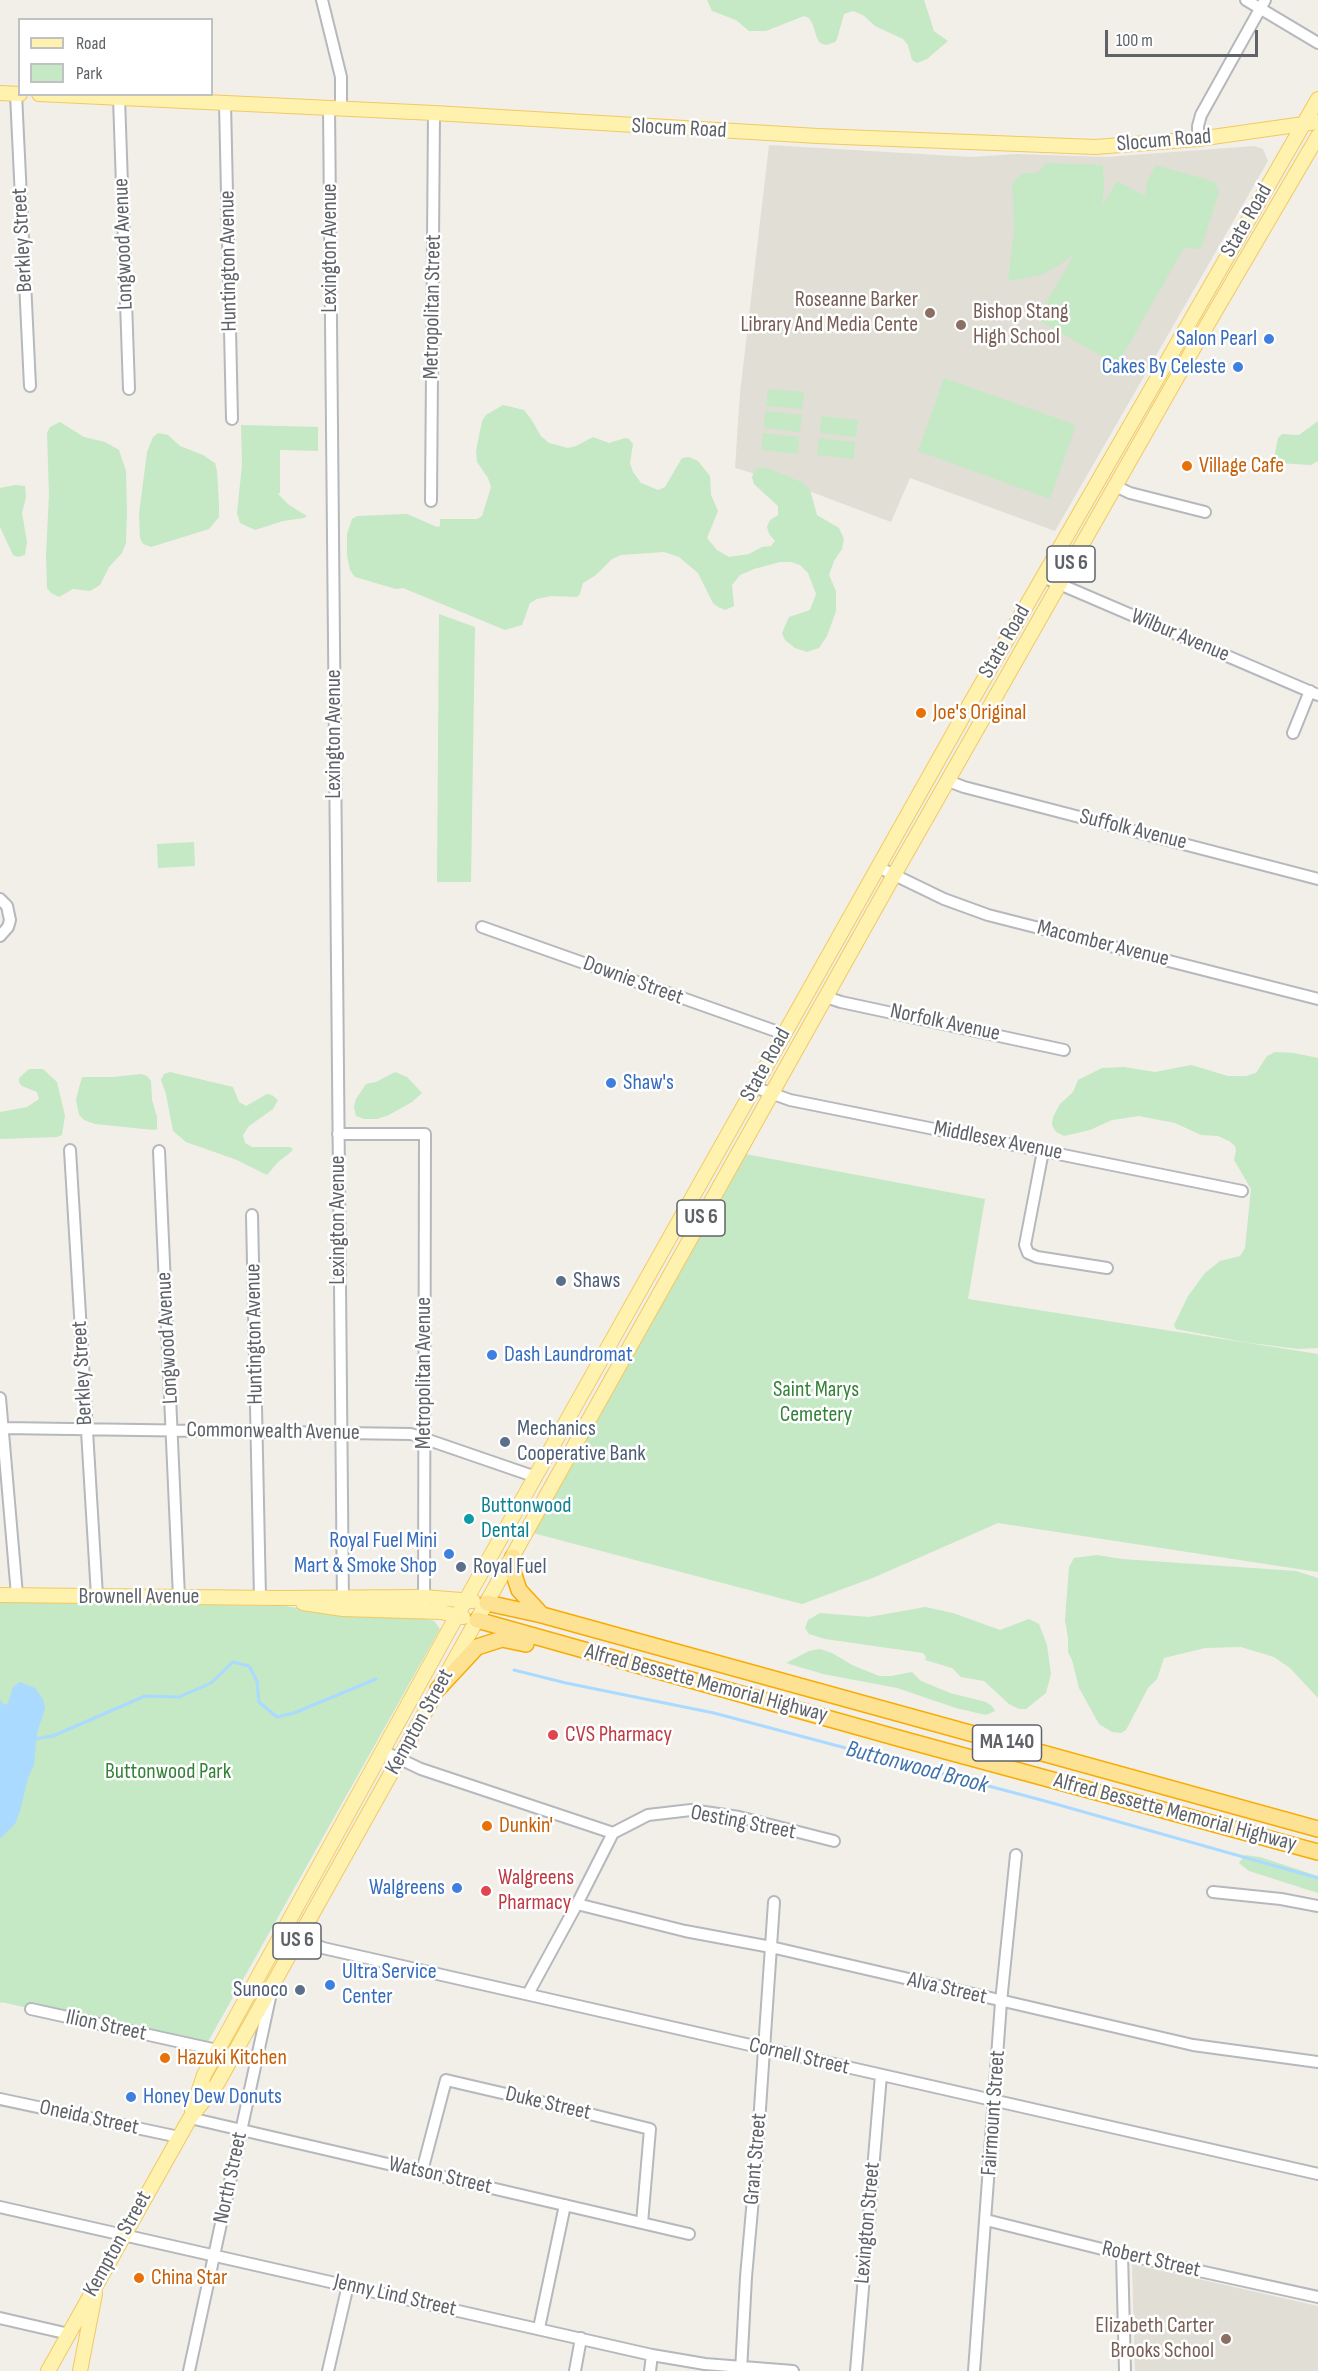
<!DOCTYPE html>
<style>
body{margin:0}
#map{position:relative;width:1318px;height:2371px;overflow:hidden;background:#f1efe8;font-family:"Sofia Sans Condensed",sans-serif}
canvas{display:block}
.legend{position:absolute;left:18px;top:18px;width:195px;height:78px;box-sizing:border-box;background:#fff;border:2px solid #bfc1c3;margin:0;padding:8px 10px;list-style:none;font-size:18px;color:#5f6368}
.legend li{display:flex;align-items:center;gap:12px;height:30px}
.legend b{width:30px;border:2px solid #bfc1c3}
.scale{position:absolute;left:1105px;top:30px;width:153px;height:27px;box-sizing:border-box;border:3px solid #5f6368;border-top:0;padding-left:8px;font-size:18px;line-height:21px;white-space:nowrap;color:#5f6368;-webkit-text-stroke:4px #fff;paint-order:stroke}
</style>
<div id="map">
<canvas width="1318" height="2371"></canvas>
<ul class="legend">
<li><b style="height:8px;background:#fff2af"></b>Road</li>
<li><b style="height:16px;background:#c5e8c5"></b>Park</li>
</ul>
<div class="scale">100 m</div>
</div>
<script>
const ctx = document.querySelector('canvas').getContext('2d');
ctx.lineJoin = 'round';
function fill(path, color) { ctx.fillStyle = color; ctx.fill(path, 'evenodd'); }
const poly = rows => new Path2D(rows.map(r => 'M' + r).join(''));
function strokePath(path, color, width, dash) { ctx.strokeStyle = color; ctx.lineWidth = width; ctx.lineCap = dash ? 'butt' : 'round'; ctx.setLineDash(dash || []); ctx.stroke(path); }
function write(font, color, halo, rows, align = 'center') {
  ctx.font = font + ' "Sofia Sans Condensed",sans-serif'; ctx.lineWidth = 5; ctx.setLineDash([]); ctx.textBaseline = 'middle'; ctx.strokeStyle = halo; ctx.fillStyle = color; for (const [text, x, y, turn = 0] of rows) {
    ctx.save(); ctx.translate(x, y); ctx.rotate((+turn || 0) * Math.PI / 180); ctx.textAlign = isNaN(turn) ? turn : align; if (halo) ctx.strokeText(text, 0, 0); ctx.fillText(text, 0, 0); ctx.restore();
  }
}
fill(poly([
 [769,145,971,157,1016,154,1106,157,1254,146,1263,149,1268,161,1055,531,910,478,891,522,793,485,735,468,740,393],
 [1132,2264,1318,2306,1318,2371,1135,2371]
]), '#e1ded6');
fill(poly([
 [707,0,924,0,934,31,948,41,927,59,917,63,912,60,908,45,903,39,875,26,863,15,853,11,844,14,837,39,835,42,826,45,820,43,817,38,813,25,809,18,804,16,766,31,749,31,736,20,712,11],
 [1047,163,1103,165,1104,188,1102,206,1117,181,1145,196,1147,181,1156,165,1215,182,1219,192,1201,249,1184,248,1117,365,1037,319,1075,253,1061,264,1041,275,1008,281,1014,229,1012,183,1023,173,1037,173],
 [944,378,1076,425,1050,499,918,451],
 [768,389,804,392,802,409,766,406],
 [503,405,524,410,531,419,541,436,549,443,568,448,576,446,593,437,609,443,625,438,629,439,633,444,630,463,633,472,641,483,658,490,665,487,682,458,689,457,698,461,710,476,711,495,718,511,707,538,717,550,729,557,749,554,762,547,771,546,775,541,769,534,767,527,770,520,778,515,778,506,754,484,752,477,755,469,762,467,770,469,803,483,810,490,817,515,839,528,844,539,842,549,834,561,829,575,836,591,836,611,827,636,819,648,807,652,795,648,785,640,782,633,789,617,810,610,816,594,808,573,800,565,791,562,780,562,754,569,740,575,732,585,734,606,725,610,718,607,713,603,698,573,679,557,664,552,621,555,612,559,596,575,583,583,580,594,577,597,551,596,537,599,530,603,522,625,505,630,403,588,396,589,355,577,350,570,347,555,347,534,352,519,357,516,407,514,437,527,440,526,440,519,477,519,482,516,491,487,488,478,477,462,476,451,482,421,486,415],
 [765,411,802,415,800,432,764,428],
 [821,416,858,420,856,437,820,433],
 [1318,421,1318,461,1311,465,1278,463,1274,458,1278,438,1282,434,1299,435],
 [60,422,84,437,105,442,119,450,126,471,127,513,126,543,122,553,109,567,100,585,90,591,73,589,59,597,51,593,47,588,46,556,49,494,47,433,50,427],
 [241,425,318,427,318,451,280,450,280,493,278,494,289,505,307,516,304,518,283,521,255,530,240,523,237,513,242,465],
 [158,433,168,435,180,446,203,455,215,463,217,471,219,505,219,517,209,529,151,547,143,544,140,538,139,514,147,452,153,437],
 [763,433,799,437,798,454,761,450],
 [819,438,855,442,854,459,817,455],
 [15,485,25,486,26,497,22,513,27,542,25,555,18,557,13,555,0,527,0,488],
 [439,614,475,627,471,882,437,882],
 [194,842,195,866,158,868,157,844],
 [1275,1052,1294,1053,1318,1058,1318,1348,1298,1349,1243,1342,1176,1329,1174,1325,1188,1296,1205,1273,1220,1261,1240,1256,1245,1248,1251,1189,1234,1160,1236,1151,1235,1146,1229,1141,1218,1136,1201,1135,1175,1123,1139,1116,1112,1120,1090,1130,1064,1136,1056,1132,1052,1125,1053,1117,1060,1104,1073,1092,1078,1080,1102,1068,1124,1067,1155,1072,1191,1065,1228,1076,1246,1076,1256,1073,1267,1056],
 [29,1069,43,1069,57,1082,65,1116,62,1135,57,1137,0,1139,0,1112,27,1107,39,1099,37,1092,22,1086,19,1082,19,1078],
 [170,1072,233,1087,239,1102,246,1106,267,1094,272,1095,278,1100,273,1109,249,1126,243,1135,245,1143,252,1147,290,1147,293,1149,291,1152,278,1162,267,1175,237,1160,186,1142,173,1131,166,1094,161,1080,164,1074],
 [395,1072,407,1077,422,1093,412,1102,389,1115,377,1119,364,1119,356,1116,354,1107,356,1099,366,1084,376,1082],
 [141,1074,147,1076,151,1081,152,1100,157,1117,157,1129,154,1130,95,1124,84,1120,79,1115,76,1099,82,1077,113,1077],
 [745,1154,985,1199,968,1299,1318,1354,1318,1572,998,1523,875,1577,802,1604,533,1533],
 [1097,1555,1122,1559,1296,1571,1318,1578,1318,1698,1290,1668,1274,1657,1241,1647,1205,1648,1164,1658,1157,1679,1148,1688,1126,1730,1121,1733,1112,1732,1099,1724,1079,1688,1072,1660,1068,1652,1068,1638,1065,1620,1069,1567,1074,1558],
 [0,1602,285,1606,343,1615,422,1618,434,1621,440,1629,205,2047,1,2002,0,2004],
 [925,1607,953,1613,1000,1630,1029,1619,1039,1624,1047,1645,1051,1674,1046,1693,1026,1709,1019,1709,1009,1704,984,1681,961,1677,952,1668,925,1660,926,1657,923,1653,825,1639,809,1634,805,1628,808,1620,820,1613,869,1617],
 [820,1649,832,1653,852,1665,879,1676,891,1676,912,1672,921,1681,950,1693,986,1702,992,1706,995,1711,986,1715,956,1708,897,1688,823,1674,786,1663,809,1651],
 [1245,1855,1260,1857,1318,1876,1318,1893,1249,1871,1239,1863]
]), '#c5e8c5');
fill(poly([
 [20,1682,35,1688,43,1699,45,1708,37,1733,34,1765,28,1778,20,1811,15,1824,0,1839,0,1700,4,1705,8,1703,13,1687]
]), '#aadaff');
strokePath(poly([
 [514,1670,566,1683,714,1713,1045,1801,1318,1878],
 [34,1739,53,1736,145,1696,179,1697,211,1683,233,1662,249,1666,257,1681,259,1702,277,1717,294,1713,376,1679]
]), '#aadaff', 3);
const minor = poly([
 [322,0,341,77,341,108],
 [1246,0,1318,43],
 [16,94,30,386],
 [119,98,129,389],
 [225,103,232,419],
 [329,107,343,1604],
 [1198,139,1198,126,1201,115,1265,0],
 [1115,486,1130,493,1205,512],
 [431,501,434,113],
 [1043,577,1318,695],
 [1293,733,1310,691],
 [948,781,964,787,1318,879],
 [878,867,944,899,988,915,1318,999],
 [0,899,7,906,10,920,8,927,0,936],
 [482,927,784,1034],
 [826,997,841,1002,1064,1050],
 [754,1087,790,1100,1242,1191],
 [338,1134,425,1134,424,1611],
 [70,1150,97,1596],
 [159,1151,179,1597],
 [1043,1151,1025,1245,1028,1253,1037,1257,1107,1268],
 [252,1215,260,1598],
 [0,1398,17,1595],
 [3,1428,411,1434,536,1477],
 [383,1751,421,1769,613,1833,648,1815,691,1810,739,1817,834,1841],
 [1213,1892,1281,1899,1318,1906],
 [577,1904,685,1931,771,1947,1193,2045,1318,2062],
 [283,1929,323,1948,389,1963,1318,2174],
 [528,1994,577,1904,613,1833],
 [31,2009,217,2050],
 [0,2099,179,2137],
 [190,2118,689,2234],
 [422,2171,446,2080,549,2104,650,2129,642,2223],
 [0,2207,652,2355,705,2364,793,2371],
 [986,2220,1122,2254,1318,2297],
 [1122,2254,1125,2371],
 [0,2318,69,2334],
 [539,2328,565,2205],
 [189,2371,271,1993],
 [328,2371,348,2285],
 [575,2371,581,2338],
 [650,2371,652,2355],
 [741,2371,746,2277,757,2153,774,1902],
 [856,2371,881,2075],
 [974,2371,1001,2002,1016,1855]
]);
const major = poly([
 [0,93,20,94],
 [39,94,434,113,818,136,1095,147,1198,139,1318,122],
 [0,1595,277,1598,424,1597,473,1601],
 [303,1603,343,1609,441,1612,463,1617],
 [192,2111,204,2075,449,1630,971,702,1318,99],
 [48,2371,190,2118,217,2084,894,875,1196,344,1318,136],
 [80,2371,95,2294]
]);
const highway = poly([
 [513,1557,513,1572,519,1590,542,1615],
 [487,1603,542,1615,1318,1829],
 [477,1620,905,1740,1318,1852],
 [438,1689,477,1647,502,1639,526,1644]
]);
strokePath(minor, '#b5b8bc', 14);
strokePath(major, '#f2c960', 16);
strokePath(highway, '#f9ab00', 18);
strokePath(minor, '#fff', 10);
strokePath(major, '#fff2af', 14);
strokePath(highway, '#fde293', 15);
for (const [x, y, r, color] of [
 [930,313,6,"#8d6e63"],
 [961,325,6,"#8d6e63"],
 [1269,339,6,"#3f7fe0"],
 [1238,367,6,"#3f7fe0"],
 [1187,466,6,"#e8710a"],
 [921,713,6,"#e8710a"],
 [611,1083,6,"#3f7fe0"],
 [561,1281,6,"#5c6f8a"],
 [492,1355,6,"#3f7fe0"],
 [505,1442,6,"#5c6f8a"],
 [469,1519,6,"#0f9aa8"],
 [449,1554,6,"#3f7fe0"],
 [461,1567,6,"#5c6f8a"],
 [553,1735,6,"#e0444e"],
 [487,1826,6,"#e8710a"],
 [457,1888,6,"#3f7fe0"],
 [486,1891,6,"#e0444e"],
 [330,1985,6,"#3f7fe0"],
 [300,1990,6,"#5c6f8a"],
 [165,2058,6,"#e8710a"],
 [131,2097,6,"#3f7fe0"],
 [139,2278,6,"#e8710a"],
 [1226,2339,6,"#8d6e63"]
]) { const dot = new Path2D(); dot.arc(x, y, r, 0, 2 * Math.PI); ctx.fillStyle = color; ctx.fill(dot); strokePath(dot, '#fff', 2); }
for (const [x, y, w] of [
 [1071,564,48],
 [701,1218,48],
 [1007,1743,69],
 [297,1941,48]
]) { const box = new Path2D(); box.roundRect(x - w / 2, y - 18, w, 36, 4.5); ctx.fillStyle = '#fff'; ctx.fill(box); strokePath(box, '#5f6368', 1.5); }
write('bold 21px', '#5f6368', null, [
 ["US 6",1071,564],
 ["US 6",701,1218],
 ["MA 140",1007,1743],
 ["US 6",297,1941]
]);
write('22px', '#5f6368', '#fff', [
 ["Slocum Road",679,129,3],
 ["Slocum Road",1164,141,-5],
 ["State Road",1247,221,-60],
 ["Berkley Street",23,240,-93],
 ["Longwood Avenue",124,244,-92],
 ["Lexington Avenue",330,248,-90],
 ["Huntington Avenue",229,261,-91],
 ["Metropolitan Street",433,307,-89],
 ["Wilbur Avenue",1180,636,23],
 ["State Road",1005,642,-60],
 ["Lexington Avenue",334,734,-90],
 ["Suffolk Avenue",1133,830,14],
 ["Macomber Avenue",1103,944,14],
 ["Downie Street",633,981,20],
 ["Norfolk Avenue",945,1023,12],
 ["State Road",766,1065,-61],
 ["Middlesex Avenue",998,1141,11],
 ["Lexington Avenue",338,1220,-90],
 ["Huntington Avenue",255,1334,-91],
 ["Longwood Avenue",168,1338,-93],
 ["Berkley Street",83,1373,-93],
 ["Metropolitan Avenue",424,1373,-90],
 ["Commonwealth Avenue",273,1432,1],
 ["Brownell Avenue",139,1597],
 ["Alfred Bessette Memorial Highway",706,1684,15],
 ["Kempton Street",420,1722,-61],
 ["Alfred Bessette Memorial Highway",1175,1813,15],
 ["Oesting Street",743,1823,11],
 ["Alva Street",947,1989,13],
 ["Ilion Street",106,2026,12],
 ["Cornell Street",799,2057,13],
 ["Duke Street",548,2104,13],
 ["Fairmount Street",994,2113,-86],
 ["Oneida Street",89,2118,12],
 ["Grant Street",756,2159,-85],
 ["Watson Street",440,2176,13],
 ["North Street",231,2178,-78],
 ["Lexington Street",868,2223,-85],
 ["Kempton Street",118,2244,-61],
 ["Robert Street",1151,2260,13],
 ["Jenny Lind Street",395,2296,13]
]);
write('22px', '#785e54', '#fff', [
 ["Roseanne Barker",918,300],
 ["Library And Media Cente",918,325],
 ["Bishop Stang",973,312,"left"],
 ["High School",973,337,"left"],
 ["Elizabeth Carter",1214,2326],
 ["Brooks School",1214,2351]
], 'right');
write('22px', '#366cbe', '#fff', [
 ["Salon Pearl",1257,339],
 ["Cakes By Celeste",1226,367],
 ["Shaw's",623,1083,"left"],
 ["Dash Laundromat",504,1355,"left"],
 ["Royal Fuel Mini",437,1541],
 ["Mart & Smoke Shop",437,1566],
 ["Walgreens",445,1888],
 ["Ultra Service",342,1972,"left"],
 ["Center",342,1997,"left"],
 ["Honey Dew Donuts",143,2097,"left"]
], 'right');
write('22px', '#c56008', '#fff', [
 ["Village Cafe",1199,466],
 ["Joe's Original",933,713],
 ["Dunkin'",499,1826],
 ["Hazuki Kitchen",177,2058],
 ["China Star",151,2278]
], 'left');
write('22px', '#4e5e75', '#fff', [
 ["Shaws",573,1281],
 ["Mechanics",517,1429],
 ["Cooperative Bank",517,1454],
 ["Royal Fuel",473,1567],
 ["Sunoco",288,1990,"right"]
], 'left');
write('22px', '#348238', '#fff', [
 ["Saint Marys",816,1390],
 ["Cemetery",816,1415],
 ["Buttonwood Park",168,1772]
]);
write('22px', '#0d838f', '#fff', [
 ["Buttonwood",481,1506],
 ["Dental",481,1531]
], 'left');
write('22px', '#be3a42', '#fff', [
 ["CVS Pharmacy",565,1735],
 ["Walgreens",498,1878],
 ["Pharmacy",498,1903]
], 'left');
write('italic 24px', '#4174aa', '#fff', [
 ["Buttonwood Brook",917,1768,15]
]);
</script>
